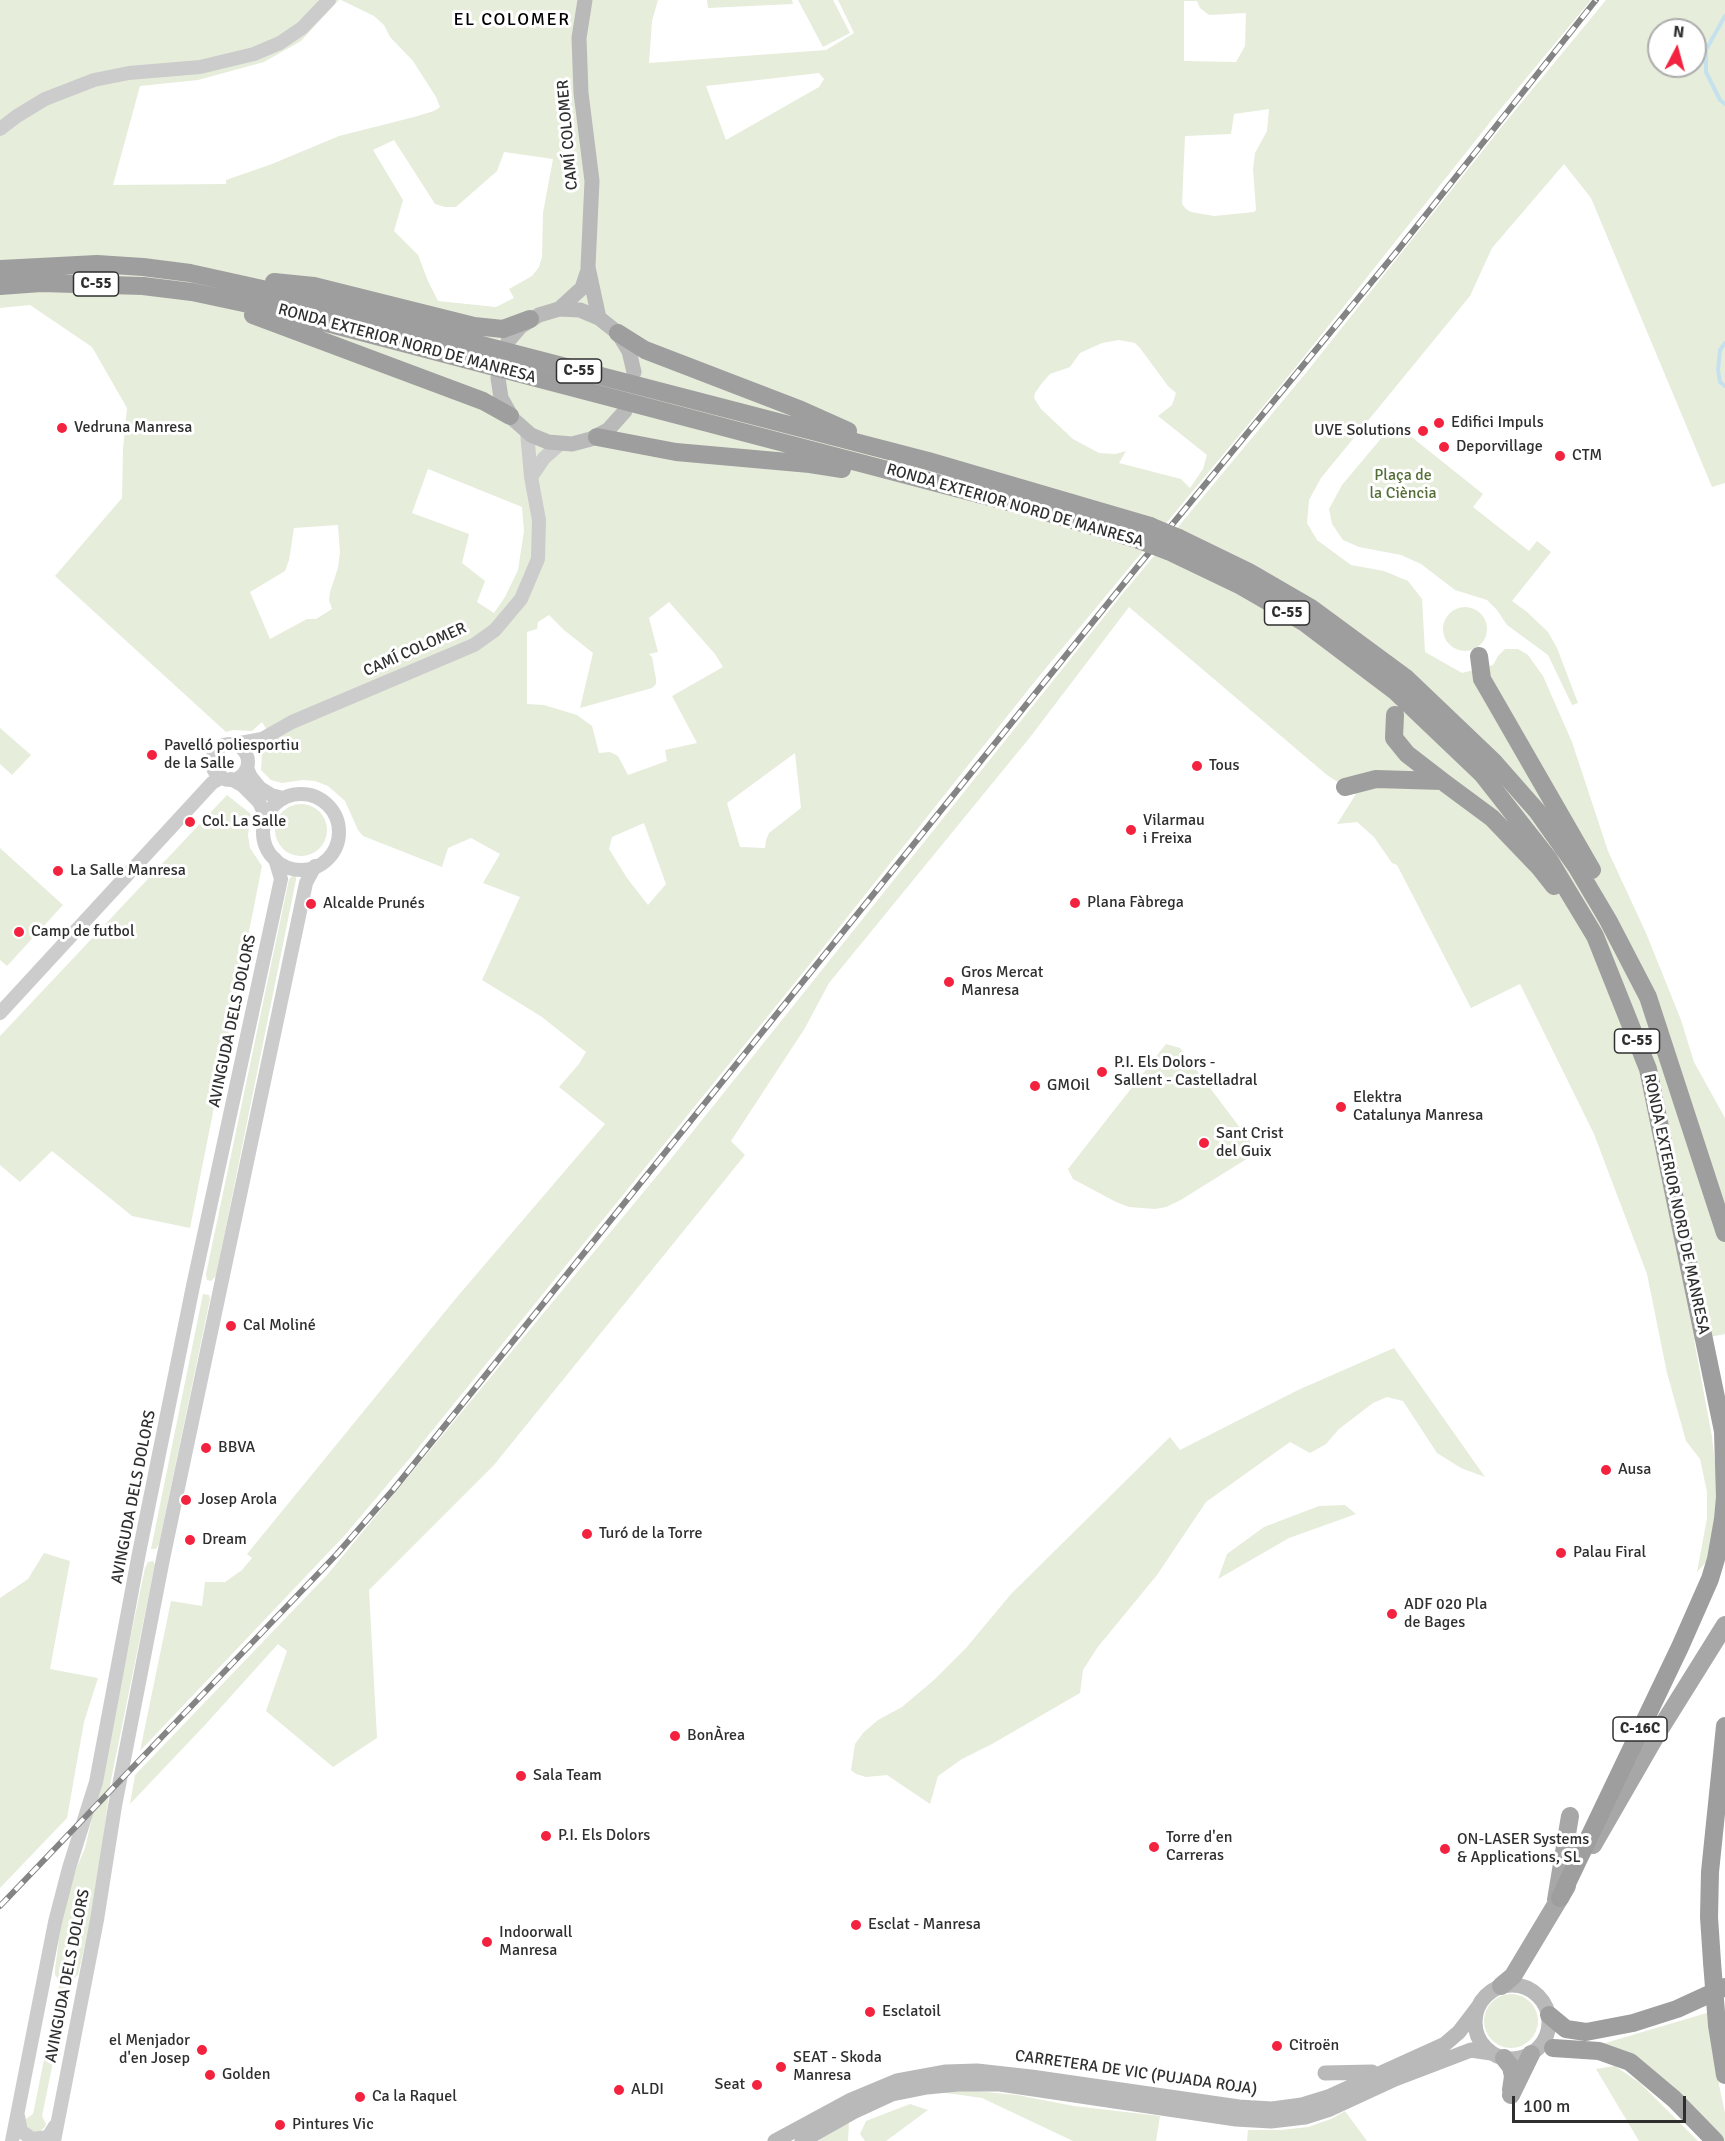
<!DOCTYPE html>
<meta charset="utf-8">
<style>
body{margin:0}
#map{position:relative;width:1725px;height:2141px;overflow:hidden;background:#fff;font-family:Signika,sans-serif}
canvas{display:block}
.north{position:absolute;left:1647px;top:18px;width:60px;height:60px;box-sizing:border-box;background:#fff;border:2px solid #acacac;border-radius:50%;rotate:6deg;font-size:16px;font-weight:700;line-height:24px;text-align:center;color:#2f2f2f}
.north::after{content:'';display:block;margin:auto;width:21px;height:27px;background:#f32340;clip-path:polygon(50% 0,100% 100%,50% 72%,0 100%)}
.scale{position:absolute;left:1512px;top:2096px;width:174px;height:27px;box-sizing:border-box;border:3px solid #2f2f2f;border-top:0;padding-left:8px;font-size:18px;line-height:21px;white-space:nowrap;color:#2f2f2f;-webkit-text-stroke:4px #fff;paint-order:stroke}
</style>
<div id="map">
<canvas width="1725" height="2141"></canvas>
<div class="north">N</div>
<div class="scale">100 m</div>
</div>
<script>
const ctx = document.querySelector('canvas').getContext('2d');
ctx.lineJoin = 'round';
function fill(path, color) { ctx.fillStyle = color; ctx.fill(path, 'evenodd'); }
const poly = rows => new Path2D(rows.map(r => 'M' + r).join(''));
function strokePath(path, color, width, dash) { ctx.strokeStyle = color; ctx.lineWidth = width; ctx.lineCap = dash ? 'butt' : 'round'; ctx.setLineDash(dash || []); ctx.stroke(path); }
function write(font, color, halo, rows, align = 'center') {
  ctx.font = font + ' Signika,sans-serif'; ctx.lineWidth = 6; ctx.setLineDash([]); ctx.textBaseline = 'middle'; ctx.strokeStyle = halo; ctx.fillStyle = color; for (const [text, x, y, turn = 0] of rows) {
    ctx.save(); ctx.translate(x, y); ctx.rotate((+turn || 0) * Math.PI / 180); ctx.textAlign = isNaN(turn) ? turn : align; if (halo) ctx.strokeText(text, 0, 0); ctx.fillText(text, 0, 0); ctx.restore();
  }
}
fill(poly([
 [0,0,339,0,301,41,264,62,198,80,140,86,113,185,226,184,226,180,272,164,339,136,414,117,434,111,440,107,436,97,413,61,390,37,384,25,374,16,341,0,658,0,652,21,649,63,826,50,854,33,838,0,1591,0,1499,111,1295,368,1036,680,810,964,410,1458,345,1535,140,1751,171,1601,202,1606,205,1582,225,1582,242,1570,252,1558,247,1554,457,1297,605,1124,559,1087,579,1064,586,1052,542,1017,482,980,520,897,483,883,500,854,471,838,448,848,442,867,363,836,358,830,345,801,328,786,315,781,303,780,282,783,271,780,261,770,262,754,274,741,262,722,252,731,233,730,226,732,55,576,122,498,123,449,127,408,92,347,30,305,0,308],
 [1184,1,1197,1,1200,8,1209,15,1246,13,1245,46,1236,62,1184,61],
 [819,73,824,79,819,87,726,140,706,86],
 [1269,109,1267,131,1255,153,1253,169,1256,210,1254,212,1214,216,1191,212,1186,209,1182,204,1185,136,1231,134,1234,114],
 [394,140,435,204,445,207,456,207,497,171,504,152,553,159,543,213,542,257,539,267,532,276,509,289,514,298,496,307,438,301,428,281,418,255,394,231,403,200,373,150],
 [1119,340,1135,343,1140,348,1168,386,1176,393,1172,405,1158,416,1207,455,1203,469,1190,488,1181,479,1119,463,1126,451,1115,454,1099,453,1073,439,1041,409,1034,398,1035,393,1042,383,1050,374,1070,367,1080,353,1102,343],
 [428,469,522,507,524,531,518,570,505,597,494,613,477,602,485,581,462,563,469,534,412,513],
 [338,525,340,552,338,568,330,592,329,600,332,609,316,619,307,619,270,639,250,592,285,571,289,560,294,528],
 [669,602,715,654,723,667,672,696,697,743,665,750,667,761,628,775,618,756,610,752,599,753,592,726,577,715,544,705,527,704,527,632,537,629,538,622,549,615,564,630,593,653,580,708,652,688,656,684,656,679,652,657,649,654,658,652,649,618],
 [795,753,801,808,769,833,766,840,765,848,740,847,727,803],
 [644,823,666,884,648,905,627,878,609,849,612,837],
 [707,0,792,0,793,4,708,8],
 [798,0,833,0,850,33,823,47],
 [1606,0,1725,0,1725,483,1712,487,1591,198,1564,164,1492,248,1470,296,1321,478,1309,500,1307,523,1317,540,1351,565,1384,571,1408,581,1422,599,1425,652,1462,673,1493,665,1498,656,1505,649,1518,649,1528,655,1543,676,1572,742,1608,851,1646,933,1681,1020,1694,1062,1725,1118,1725,1334,1694,1340,1712,1437,1717,1481,1717,1524,1709,1559,1697,1572,1707,1518,1707,1492,1700,1459,1686,1441,1667,1373,1647,1274,1594,1134,1520,984,1471,1008,1397,865,1392,863,1374,837,1357,822,1337,824,1356,794,1327,775,1129,607,1031,736,829,983,805,1028,731,1141,745,1155,494,1465,369,1590,377,1738,333,1767,266,1711,287,1651,278,1644,205,1725,130,1804,135,1775,327,1575,670,1160,1119,598,1305,374,1508,119],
 [1659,30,1695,30,1695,66,1659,66],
 [1394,423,1483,494,1473,507,1529,551,1537,541,1551,552,1512,601,1527,612,1548,632,1557,648,1578,703,1572,705,1548,655,1507,625,1497,610,1487,600,1455,590,1421,564,1401,555,1359,547,1343,540,1332,524,1329,509,1342,485],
 '1443 629a22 22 0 1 1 44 0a22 22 0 1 1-44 0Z',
 [0,728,31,755,12,775,0,764],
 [227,795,251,814,248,835,250,848,262,866,190,1228,132,1216,52,1151,20,1182,0,1165,0,1036],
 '275 830a26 26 0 1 1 52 0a26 26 0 1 1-52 0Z',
 [0,848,63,905,7,966,0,960],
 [293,875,296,876,296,880,216,1276,211,1281,207,1280,206,1274,289,879],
 [1166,1044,1180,1048,1250,1141,1253,1155,1179,1201,1166,1207,1155,1209,1129,1207,1116,1202,1073,1179,1068,1169],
 [203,1294,209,1295,210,1299,159,1544,156,1549,151,1549],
 [1394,1348,1485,1477,1461,1468,1437,1453,1403,1401,1387,1397,1373,1403,1339,1429,1326,1444,1310,1453,1290,1442,1206,1502,1157,1575,1097,1648,1083,1670,1080,1693,992,1744,962,1759,938,1776,930,1804,887,1775,866,1777,856,1774,851,1770,855,1744,863,1733,878,1720,902,1707,934,1680,966,1648,1011,1594,1170,1437,1180,1450,1298,1390],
 [1345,1505,1356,1514,1289,1538,1218,1579,1227,1554,1264,1527,1319,1506],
 [44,1553,70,1561,50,1669,98,1678,84,1722,67,1818,0,1888,0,1598,28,1579],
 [153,1561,155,1565,153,1574,110,1785,97,1889,86,1940,78,1975,69,1983,42,2116,46,2124,45,2127,38,2133,32,2132,26,2125,26,2119,33,2114,60,1981,55,1975,55,1970,62,1915,73,1876,85,1848,97,1797,145,1568,148,1562],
 '1484 2021a27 27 0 1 1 54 0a27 27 0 1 1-54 0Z',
 [1710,2012,1719,2085,1725,2113,1725,2141,1720,2141,1602,2044],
 [1615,2066,1640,2083,1698,2141,1639,2141,1596,2069],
 [932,2091,976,2091,1017,2095,1074,2106,1160,2116,1156,2141,1073,2141,982,2098],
 [910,2104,928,2110,886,2141,865,2141,860,2134,866,2121],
 [1345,2111,1367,2141,1247,2141,1248,2130,1281,2130,1308,2127,1331,2119],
 [849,2122,848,2141,818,2141]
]), '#e6eddb');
strokePath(poly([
 [1725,16,1706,50,1706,72,1720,100,1725,104],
 [1725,343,1720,350,1718,370,1720,382,1725,386]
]), '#c6e1ee', 4);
strokePath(poly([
 [0,129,17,116,45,99,94,80,129,73,200,67,254,54,280,43,302,28,329,0],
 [531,477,544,458,560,444],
 [235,744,262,739,292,722,474,645,495,630,521,599,538,559,539,520,531,477,527,432],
 '212 762a18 18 0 1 1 36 0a18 18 0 1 1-36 0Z',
 [247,768,251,777,260,788,271,795,283,798],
 [231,779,242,785,259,802,266,817],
 '263 832a38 38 0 1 1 76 0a38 38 0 1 1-76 0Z',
 [0,1013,212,783,222,777],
 [18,2116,21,2131,32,2139,48,2137,55,2126],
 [12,2141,55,1922,69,1868,96,1782,139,1553,193,1286,281,879,275,859],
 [54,2141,97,1920,115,1806,163,1559,306,883,315,866]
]), '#ccc', 14);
strokePath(poly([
 [585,0,579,38,581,93,592,181,588,267,599,318],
 [559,309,582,288,588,270],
 [508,341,520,327,539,315,559,309,580,310,599,318,618,333,629,351,634,372],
 [498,378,501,398,513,419,531,435,548,442,572,444,591,439,608,430,625,411],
 '1475 2022a37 37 0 1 1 74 0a37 37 0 1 1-74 0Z',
 [1325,2073,1372,2072],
 [775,2141,849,2101,897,2081,946,2072,977,2071,1031,2077,1239,2107,1272,2109,1302,2105,1328,2097,1445,2044,1459,2032,1478,2007],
 [802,2141,853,2112,892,2094,927,2087,958,2084,1000,2084,1236,2119,1271,2121,1305,2117,1330,2109,1395,2079,1471,2050,1491,2053]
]), '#b9b9b9', 15);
strokePath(poly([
 [1593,1845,1657,1734,1725,1625],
 [1556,1900,1570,1816],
 [1501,1986,1513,1976,1567,1886],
 [1504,2058,1511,2067,1513,2076,1511,2090],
 [1511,2095,1531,2054]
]), '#a7a7a7', 18);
strokePath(poly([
 [0,269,97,264,143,267,190,273,285,294,928,461,1150,526],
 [274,282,314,286,474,326,503,329,530,319],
 [0,286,41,283,143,286,192,292,281,311,1032,508,1139,540],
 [253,315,483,401,510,416],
 [618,333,645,350,801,410,848,431],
 [597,437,676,452,810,464,842,469],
 [1179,538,1249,572,1311,608,1406,678,1493,761,1537,811,1576,866,1608,920,1648,997,1725,1233],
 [1168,551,1241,586,1305,623,1395,691,1482,774,1548,858,1595,936,1648,1069,1725,1441],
 [1479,656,1482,679,1489,691,1592,870],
 [1395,715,1394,738,1407,754,1442,781],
 [1345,787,1376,779,1442,781,1492,818,1539,867,1554,886],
 [1560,1898,1680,1647,1710,1579,1716,1559,1723,1519,1725,1497,1723,1432],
 [1712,1962,1709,1917,1710,1872,1725,1726],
 [1549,2015,1566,2029,1586,2032,1633,2023,1677,2009,1725,1987],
 [1717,2025,1725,2075],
 [1553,2048,1599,2051,1630,2062,1674,2099,1715,2141]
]), '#9e9e9e', 18);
const rail = poly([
 [0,1906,337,1554,393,1490,1138,566,1398,250,1596,0]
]);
strokePath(rail, '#848484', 6);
strokePath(rail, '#fff', 4, [11]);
strokePath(poly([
 [1150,526,1179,538],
 [1139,540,1168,551],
 [1712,1962,1717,2025]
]), '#9e9e9e', 18);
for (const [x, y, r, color] of [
 [1439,423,6,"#f32340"],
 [62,428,6,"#f32340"],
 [1423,431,6,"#f32340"],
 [1444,447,6,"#f32340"],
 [1560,456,6,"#f32340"],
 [152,755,6,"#f32340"],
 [1197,766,6,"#f32340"],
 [190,822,6,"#f32340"],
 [1131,830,6,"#f32340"],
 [58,871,6,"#f32340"],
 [1075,903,6,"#f32340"],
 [311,904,6,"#f32340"],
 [19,932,6,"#f32340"],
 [949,982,6,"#f32340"],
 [1102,1072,6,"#f32340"],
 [1035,1086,6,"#f32340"],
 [1341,1107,6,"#f32340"],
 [1204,1143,6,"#f32340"],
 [231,1326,6,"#f32340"],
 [206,1448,6,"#f32340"],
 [1606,1470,6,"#f32340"],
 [186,1500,6,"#f32340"],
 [587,1534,6,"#f32340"],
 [190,1540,6,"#f32340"],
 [1561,1553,6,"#f32340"],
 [1392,1614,6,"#f32340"],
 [675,1736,6,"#f32340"],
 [521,1776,6,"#f32340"],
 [546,1836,6,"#f32340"],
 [1154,1847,6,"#f32340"],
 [1445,1849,6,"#f32340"],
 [856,1925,6,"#f32340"],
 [487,1942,6,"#f32340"],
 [870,2012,6,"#f32340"],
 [1277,2046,6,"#f32340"],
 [202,2050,6,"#f32340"],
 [781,2067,6,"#f32340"],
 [210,2075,6,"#f32340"],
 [757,2085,6,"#f32340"],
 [619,2090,6,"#f32340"],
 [360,2097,6,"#f32340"],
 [280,2125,6,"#f32340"]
]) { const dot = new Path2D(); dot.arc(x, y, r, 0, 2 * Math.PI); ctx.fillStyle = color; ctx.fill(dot); strokePath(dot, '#fff', 2); }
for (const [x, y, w] of [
 [96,284,45],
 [579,371,45],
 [1287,613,45],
 [1637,1041,45],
 [1640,1729,54]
]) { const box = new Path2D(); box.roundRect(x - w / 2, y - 12, w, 24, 4.5); ctx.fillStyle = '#fff'; ctx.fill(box); strokePath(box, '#2f2f2f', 1.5); }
write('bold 15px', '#2f2f2f', null, [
 ["C-55",96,284],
 ["C-55",579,371],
 ["C-55",1287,613],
 ["C-55",1637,1041],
 ["C-16C",1640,1729]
]);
write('16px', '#2f2f2f', '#fff', [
 ["CAMÍ COLOMER",568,135,-95],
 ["RONDA EXTERIOR NORD DE MANRESA",407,344,15],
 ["RONDA EXTERIOR NORD DE MANRESA",1015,506,16],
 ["CAMÍ COLOMER",415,650,-24],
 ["AVINGUDA DELS DOLORS",233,1021,-78],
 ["RONDA EXTERIOR NORD DE MANRESA",1676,1204,78],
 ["AVINGUDA DELS DOLORS",134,1497,-79],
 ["AVINGUDA DELS DOLORS",68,1976,-79],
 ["CARRETERA DE VIC (PUJADA ROJA)",1136,2073,8]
]);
write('16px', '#2f2f2f', '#fff', [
 ["Edifici Impuls",1451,423],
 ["Vedruna Manresa",74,428],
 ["UVE Solutions",1411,431,"right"],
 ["Deporvillage",1456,447],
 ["CTM",1572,456],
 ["Pavelló poliesportiu",164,746],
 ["de la Salle",164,764],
 ["Tous",1209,766],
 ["Vilarmau",1143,821],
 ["i Freixa",1143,839],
 ["Col. La Salle",202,822],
 ["La Salle Manresa",70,871],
 ["Plana Fàbrega",1087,903],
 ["Alcalde Prunés",323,904],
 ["Camp de futbol",31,932],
 ["Gros Mercat",961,973],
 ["Manresa",961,991],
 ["P.I. Els Dolors -",1114,1063],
 ["Sallent - Castelladral",1114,1081],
 ["GMOil",1047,1086],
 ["Elektra",1353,1098],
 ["Catalunya Manresa",1353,1116],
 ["Sant Crist",1216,1134],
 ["del Guix",1216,1152],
 ["Cal Moliné",243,1326],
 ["BBVA",218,1448],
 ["Ausa",1618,1470],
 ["Josep Arola",198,1500],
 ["Turó de la Torre",599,1534],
 ["Dream",202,1540],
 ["Palau Firal",1573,1553],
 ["ADF 020 Pla",1404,1605],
 ["de Bages",1404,1623],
 ["BonÀrea",687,1736],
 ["Sala Team",533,1776],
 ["P.I. Els Dolors",558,1836],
 ["Torre d'en",1166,1838],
 ["Carreras",1166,1856],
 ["ON-LASER Systems",1457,1840],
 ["& Applications, SL",1457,1858],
 ["Esclat - Manresa",868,1925],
 ["Indoorwall",499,1933],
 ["Manresa",499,1951],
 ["Esclatoil",882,2012],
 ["el Menjador",190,2041,"right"],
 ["d'en Josep",190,2059,"right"],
 ["Citroën",1289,2046],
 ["SEAT - Skoda",793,2058],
 ["Manresa",793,2076],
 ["Golden",222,2075],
 ["Seat",745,2085,"right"],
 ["ALDI",631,2090],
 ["Ca la Raquel",372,2097],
 ["Pintures Vic",292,2125]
], 'left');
write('16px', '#556e38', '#fff', [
 ["Plaça de",1403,476],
 ["la Ciència",1403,494]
]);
ctx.letterSpacing = '1.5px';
write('18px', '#000', '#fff', [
 ["EL COLOMER",512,20]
]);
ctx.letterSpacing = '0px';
</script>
